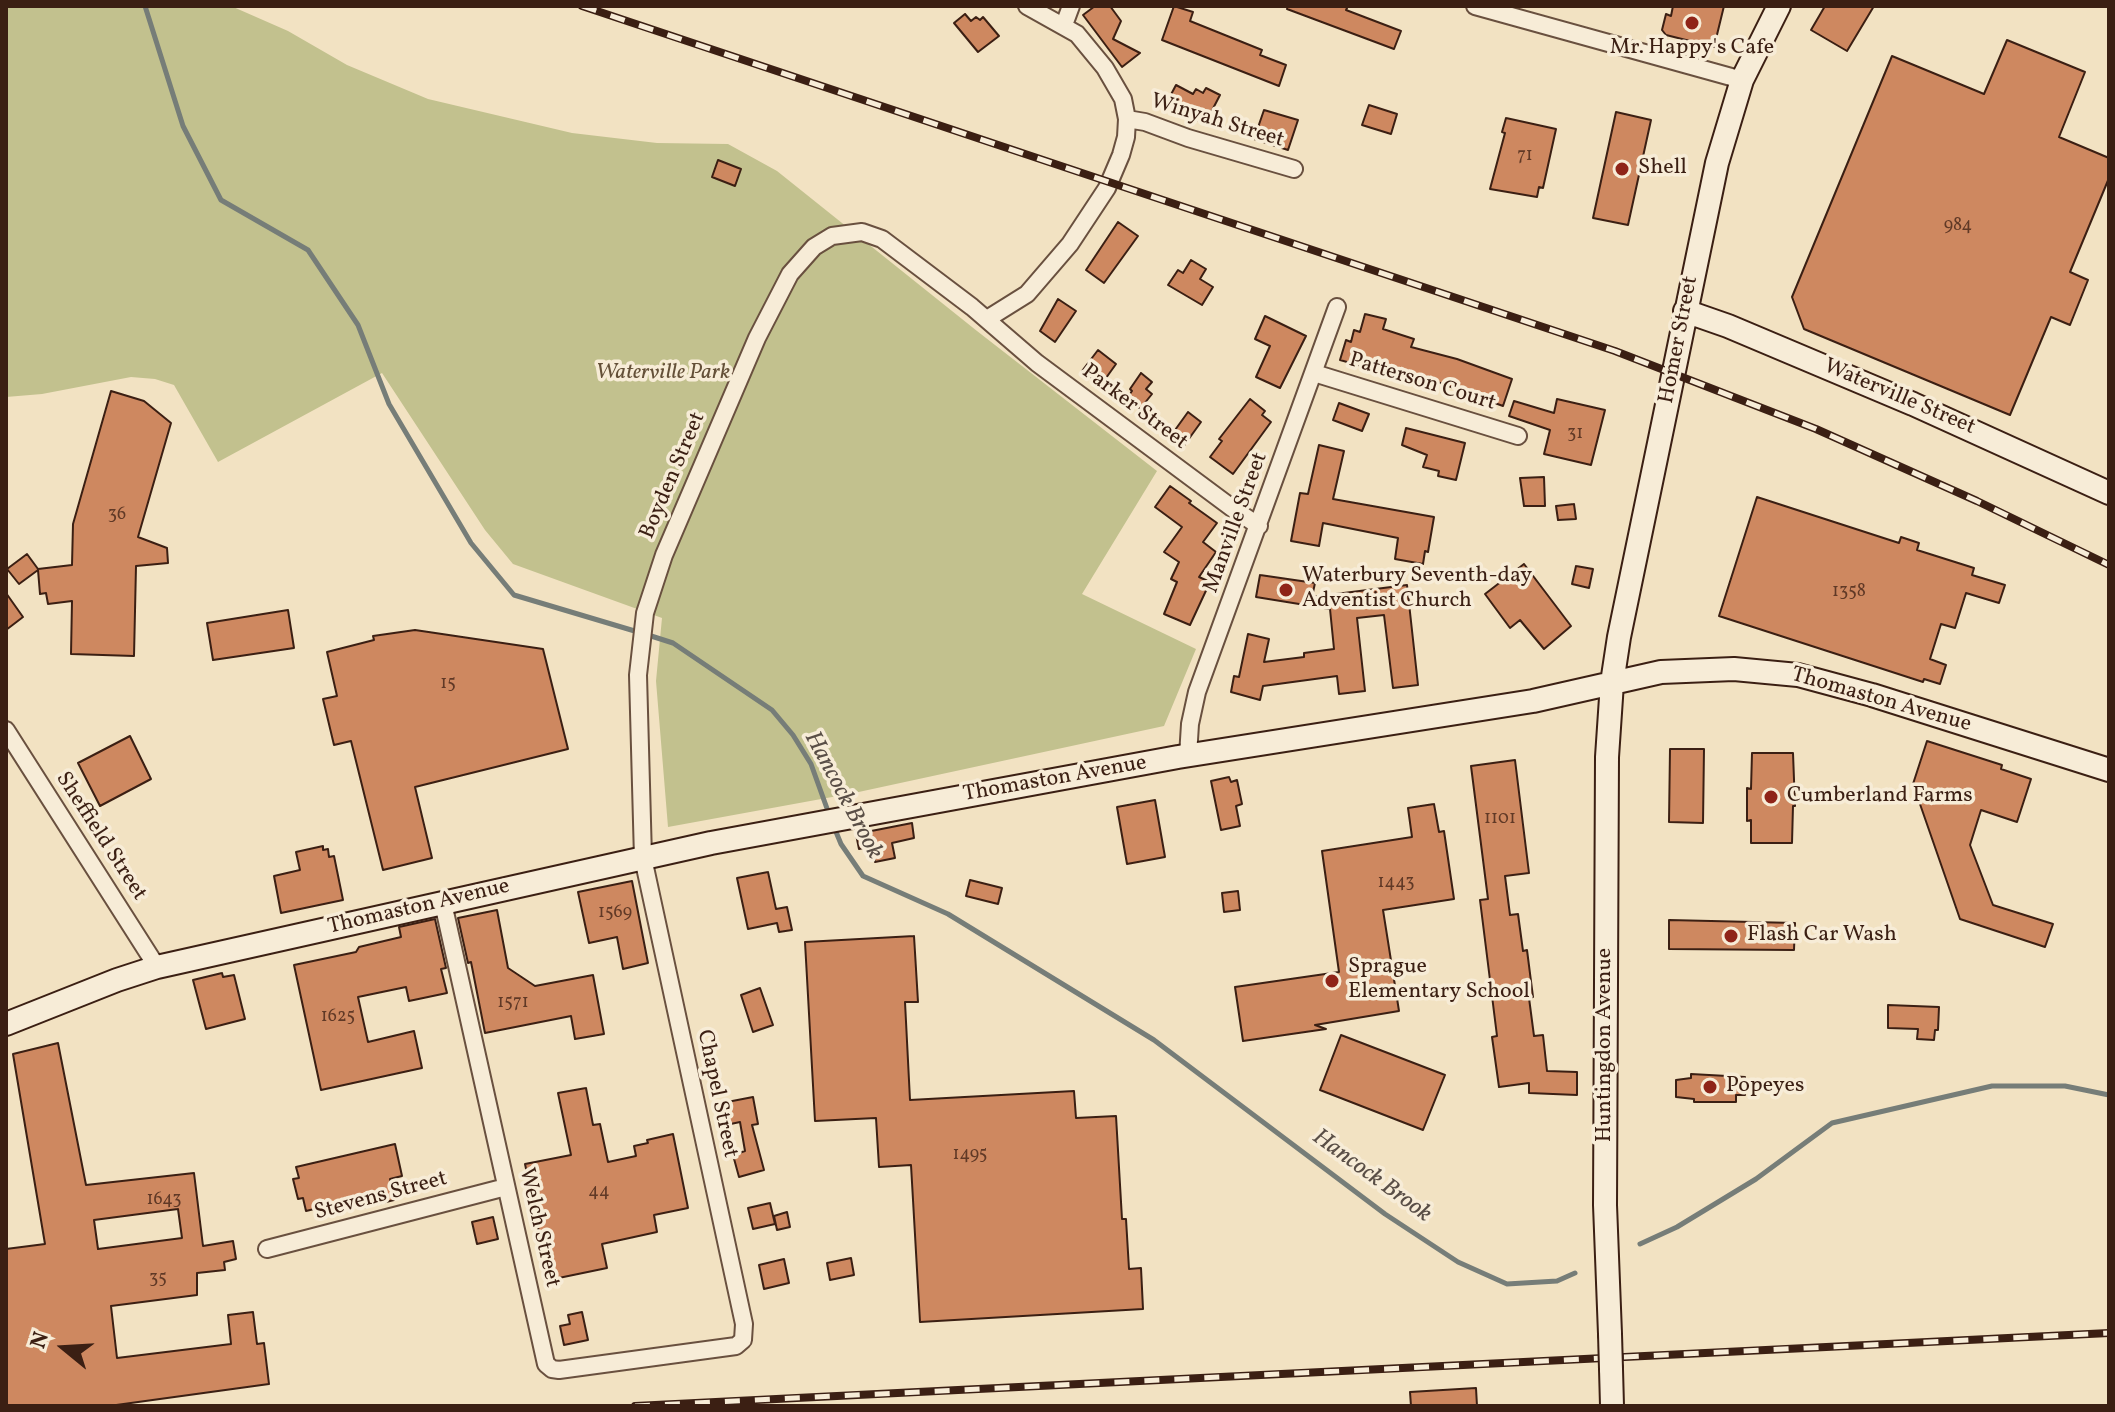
<!DOCTYPE html>
<style>
body{margin:0}
#map{position:relative;width:2115px;height:1412px;overflow:hidden;background:#f2e2c2;font-family:Vollkorn,serif}
canvas{display:block}
.frame{position:absolute;inset:0;border:8px solid #3b1f13;pointer-events:none}
.north{position:absolute;left:24px;top:1308px;width:80px;height:80px;-webkit-text-stroke:6px #f7ecd7;paint-order:stroke;rotate:288deg;font-size:22px;font-weight:700;line-height:32px;text-align:center;color:#3b1f13}
.north::after{content:'';display:block;margin:auto;width:28px;height:36px;background:#3b1f13;clip-path:polygon(50% 0,100% 100%,50% 72%,0 100%)}
</style>
<div id="map">
<canvas width="2115" height="1412"></canvas>
<div class="frame"></div>
<div class="north">N</div>
</div>
<script>
const ctx = document.querySelector('canvas').getContext('2d');
ctx.lineJoin = 'round';
function fill(path, color) { ctx.fillStyle = color; ctx.fill(path, 'evenodd'); }
const poly = rows => new Path2D(rows.map(r => 'M' + r).join(''));
function strokePath(path, color, width, dash) { ctx.strokeStyle = color; ctx.lineWidth = width; ctx.lineCap = dash ? 'butt' : 'round'; ctx.setLineDash(dash || []); ctx.stroke(path); }
function write(font, color, halo, rows, align = 'center') {
  ctx.font = font + ' Vollkorn,serif'; ctx.lineWidth = 7; ctx.setLineDash([]); ctx.textBaseline = 'middle'; ctx.strokeStyle = halo; ctx.fillStyle = color; for (const [text, x, y, turn = 0] of rows) {
    ctx.save(); ctx.translate(x, y); ctx.rotate((+turn || 0) * Math.PI / 180); ctx.textAlign = isNaN(turn) ? turn : align; if (halo) ctx.strokeText(text, 0, 0); ctx.fillText(text, 0, 0); ctx.restore();
  }
}
fill(poly([
 [6,6,231,6,288,31,347,65,428,99,572,133,657,143,728,144,777,171,977,331,1157,471,1082,594,1196,649,1164,726,854,793,668,827,656,681,662,618,513,564,485,530,382,373,218,462,174,385,155,379,131,377,42,394,6,397]
]), '#c2c18e');
strokePath(poly([
 [145,6,183,126,221,200,308,250,358,325,389,404,471,543,514,595,638,632],
 [648,635,673,643,772,710,793,735,811,764,829,814],
 [834,827,841,844,863,876,948,914,1154,1040,1385,1214,1458,1262,1507,1284,1557,1281,1575,1273],
 [1640,1244,1677,1227,1756,1179,1832,1123,1992,1086,2065,1086,2109,1095]
]), '#767d78', 5);
const building = poly([
 [1095,6,1110,6,1121,21,1113,39,1140,53,1122,67,1083,15,1095,6],
 [1174,6,1193,12,1190,21,1262,50,1260,55,1286,65,1279,86,1162,40,1174,6],
 [1288,6,1348,6,1346,10,1401,31,1394,49,1287,9,1288,6],
 [1673,6,1724,6,1714,47,1666,35,1662,30,1666,14,1671,16,1673,6],
 [1825,6,1874,6,1847,51,1811,30,1825,6],
 [965,14,971,21,976,17,980,20,983,17,999,36,978,52,954,23,965,14],
 [2007,40,2085,72,2059,137,2109,158,2109,178,2070,272,2088,280,2070,325,2051,317,2010,415,1804,329,1792,297,1892,56,1984,94,2007,40],
 [1176,85,1193,94,1196,89,1203,93,1206,88,1220,95,1205,124,1166,104,1176,85],
 [1369,105,1397,114,1391,134,1362,125,1369,105],
 [1264,110,1298,120,1288,150,1254,139,1264,110],
 [1616,112,1651,120,1628,225,1593,218,1616,112],
 [1506,118,1556,129,1543,188,1539,187,1537,197,1490,189,1505,133,1502,132,1506,118],
 [718,160,741,169,735,186,712,177,718,160],
 [1118,222,1138,236,1104,283,1086,270,1118,222],
 [1191,260,1206,269,1200,279,1213,287,1202,305,1168,285,1178,270,1183,273,1191,260],
 [1058,299,1076,311,1055,342,1040,331,1058,299],
 [1365,314,1386,319,1383,329,1414,339,1411,347,1457,359,1512,379,1503,406,1435,381,1434,384,1391,372,1390,374,1340,360,1346,340,1351,342,1354,330,1360,332,1365,314],
 [1265,316,1306,336,1280,388,1256,377,1270,346,1255,339,1265,316],
 [1098,350,1116,364,1101,385,1082,371,1098,350],
 [1141,373,1152,382,1146,389,1152,394,1140,409,1127,398,1132,391,1130,389,1141,373],
 [111,391,144,401,171,423,138,537,167,548,168,563,136,566,134,656,71,654,72,601,48,604,46,593,40,594,38,570,19,584,7,569,27,554,38,569,72,565,73,524,111,391],
 [1250,399,1265,411,1262,415,1271,422,1233,474,1210,457,1222,441,1219,439,1250,399],
 [1557,399,1605,410,1591,465,1544,454,1550,430,1509,416,1514,401,1554,413,1557,399],
 [1339,403,1369,414,1362,431,1333,420,1339,403],
 [1188,412,1201,422,1183,447,1170,437,1188,412],
 [1406,428,1465,443,1456,480,1438,476,1439,471,1423,467,1427,455,1402,445,1406,428],
 [1319,445,1344,451,1333,499,1434,517,1428,552,1425,551,1423,564,1395,559,1398,538,1323,523,1319,546,1291,541,1300,493,1308,494,1319,445],
 [1544,477,1545,506,1524,506,1520,478,1544,477],
 [1170,486,1191,501,1189,503,1217,523,1203,542,1216,552,1199,577,1210,582,1190,625,1164,614,1177,582,1171,579,1179,562,1164,552,1182,527,1155,507,1170,486],
 [1757,497,1899,543,1901,537,1919,543,1917,550,1974,568,1972,575,2005,585,1999,603,1966,593,1955,628,1941,624,1930,659,1946,665,1940,684,1924,679,1923,682,1719,616,1757,497],
 [1574,504,1576,519,1558,520,1556,506,1574,504],
 [1524,564,1571,626,1544,649,1520,620,1510,628,1485,594,1524,564],
 [1576,566,1593,569,1589,588,1572,584,1576,566],
 [1260,575,1315,583,1312,597,1407,585,1418,685,1393,688,1384,615,1357,618,1365,691,1339,694,1337,676,1263,686,1260,700,1231,692,1234,676,1239,677,1248,634,1269,639,1264,662,1304,657,1304,653,1334,649,1330,609,1256,597,1260,575],
 [6,593,23,617,6,630,6,593],
 [288,610,294,648,213,660,207,623,288,610],
 [415,630,543,649,568,749,415,787,432,858,383,870,351,741,334,745,323,699,337,696,327,652,374,640,373,636,415,630],
 [130,736,151,779,100,806,78,763,130,736],
 [1927,741,2002,765,2001,769,2031,779,2017,822,1981,810,1970,845,1993,905,2053,924,2045,947,1960,919,1913,784,1927,741],
 [1670,749,1704,749,1703,823,1669,822,1670,749],
 [1752,753,1793,753,1795,806,1793,806,1792,843,1751,843,1751,820,1747,821,1747,788,1751,789,1752,753],
 [1515,760,1529,873,1505,876,1510,915,1518,914,1523,951,1527,950,1533,997,1529,998,1534,1036,1543,1035,1547,1071,1577,1072,1577,1095,1529,1093,1529,1083,1499,1087,1492,1037,1497,1036,1480,900,1488,899,1471,766,1515,760],
 [1229,777,1231,782,1237,780,1242,804,1236,806,1240,826,1221,830,1211,781,1229,777],
 [1155,800,1165,857,1127,864,1117,807,1155,800],
 [1434,804,1439,832,1444,831,1454,899,1383,910,1399,1011,1315,1025,1326,1029,1243,1041,1235,987,1339,972,1322,851,1412,837,1408,808,1434,804],
 [912,823,914,838,892,843,895,858,875,862,872,846,859,849,856,834,912,823],
 [323,846,323,850,328,849,329,857,334,856,343,900,281,913,274,876,300,870,296,852,323,846],
 [768,872,776,909,787,907,792,930,779,932,777,923,748,929,737,878,768,872],
 [970,880,1002,888,998,904,966,896,970,880],
 [632,881,648,963,623,969,617,937,589,943,578,892,632,881],
 [1238,891,1240,910,1224,912,1222,893,1238,891],
 [497,910,508,968,535,986,593,975,604,1034,575,1039,571,1016,485,1033,471,962,468,963,458,918,497,910],
 [435,919,446,968,441,969,447,993,409,1001,406,987,358,997,368,1042,414,1031,422,1068,321,1090,294,965,356,952,359,947,401,937,399,927,435,919],
 [1669,920,1795,923,1794,950,1669,949,1669,920],
 [914,936,918,1002,905,1002,910,1100,1074,1091,1076,1118,1116,1116,1122,1219,1126,1219,1129,1269,1141,1268,1143,1309,920,1322,911,1165,879,1167,876,1118,815,1121,805,942,914,936],
 [222,973,223,977,234,975,245,1019,206,1029,193,980,222,973],
 [760,988,773,1025,753,1032,741,995,760,988],
 [1888,1005,1939,1007,1938,1030,1935,1030,1934,1040,1917,1039,1918,1029,1888,1028,1888,1005],
 [1341,1035,1445,1075,1423,1130,1320,1090,1341,1035],
 [58,1043,86,1185,194,1173,203,1246,233,1241,236,1259,224,1262,225,1270,197,1273,197,1295,111,1306,117,1358,231,1344,228,1315,253,1312,257,1344,264,1343,269,1384,109,1406,6,1406,6,1249,45,1244,13,1054,58,1043],
 [178,1209,182,1238,98,1249,94,1220,178,1209],
 [1691,1074,1745,1077,1745,1095,1736,1095,1736,1102,1694,1102,1694,1099,1676,1097,1676,1080,1691,1078,1691,1074],
 [586,1088,593,1125,600,1124,608,1162,636,1156,634,1146,648,1143,647,1140,673,1134,688,1208,654,1215,657,1232,602,1244,607,1268,549,1280,525,1164,571,1155,558,1093,586,1088],
 [753,1097,758,1124,752,1125,764,1170,739,1177,733,1155,745,1151,740,1122,726,1125,722,1103,753,1097],
 [395,1144,402,1176,390,1179,394,1200,362,1208,360,1198,306,1211,303,1198,298,1199,293,1179,299,1178,296,1167,395,1144],
 [770,1203,775,1224,753,1229,748,1208,770,1203],
 [787,1212,790,1227,777,1230,774,1216,787,1212],
 [493,1217,498,1239,477,1244,472,1222,493,1217],
 [851,1258,854,1275,830,1280,827,1263,851,1258],
 [784,1259,789,1283,764,1289,759,1265,784,1259],
 [582,1312,588,1340,564,1345,560,1326,570,1324,568,1315,582,1312],
 [1476,1388,1477,1406,1411,1406,1410,1392,1476,1388]
]);
fill(building, '#ce8860');
strokePath(building, '#3b1f13', 2);
const street = poly([
 [1475,6,1742,80],
 [1064,25,1071,6],
 [1127,119,1145,122,1188,138,1294,169],
 [987,319,1027,294,1070,244,1107,188,1121,155,1126,137,1127,119,1123,99,1105,68,1077,34,1027,6],
 [1314,373,1518,436],
 [6,730,157,967],
 [1188,756,1190,724,1197,692,1337,307],
 [443,903,546,1364,552,1369,559,1370,736,1346,743,1340,744,1324,643,858,638,675,645,613,664,555,757,338,790,274,814,247,832,236,862,232,882,239,972,307,1037,363,1232,508,1259,526],
 [267,1249,506,1187]
]);
const secondary = poly([
 [1685,311,1728,326,1913,404,2109,493],
 [6,1024,117,980,157,967,711,843,1178,757,1533,701,1661,672,1734,669,1798,675,1872,695,2109,770],
 [1610,1334,1605,1205,1607,757,1612,683,1619,637,1717,163,1742,80,1779,6],
 [1611,1369,1612,1406]
]);
strokePath(street, '#69503f', 20);
strokePath(secondary, '#3b1f13', 26);
strokePath(street, '#f7ecd7', 16);
strokePath(secondary, '#f7ecd7', 22);
const rail = poly([
 [582,6,1615,351,1816,429,1977,501,2109,565],
 [635,1406,2109,1333]
]);
strokePath(rail, '#3b1f13', 8);
strokePath(rail, '#f7ecd7', 5, [15]);
const secondaryBridge = poly([
 [1610,1334,1611,1369]
]);
strokePath(secondaryBridge, '#3b1f13', 26, []);
strokePath(secondaryBridge, '#f7ecd7', 22);
for (const [x, y, r, color] of [
 [1692,23,8,"#8f2418"],
 [1622,169,8,"#8f2418"],
 [1286,590,8,"#8f2418"],
 [1771,797,8,"#8f2418"],
 [1731,936,8,"#8f2418"],
 [1332,981,8,"#8f2418"],
 [1710,1087,8,"#8f2418"]
]) { const dot = new Path2D(); dot.arc(x, y, r, 0, 2 * Math.PI); ctx.fillStyle = color; ctx.fill(dot); strokePath(dot, '#f7ecd7', 3); }
write('18px', '#603926', null, [
 ["71",1525,157],
 ["984",1958,227],
 ["31",1575,435],
 ["36",117,516],
 ["1358",1849,593],
 ["15",448,685],
 ["1101",1500,820],
 ["1443",1396,884],
 ["1569",615,914],
 ["1571",513,1004],
 ["1625",338,1018],
 ["1495",970,1156],
 ["44",599,1193],
 ["1643",164,1201],
 ["35",158,1280]
]);
write('22px', '#3b1f13', '#f7ecd7', [
 ["Mr. Happy's Cafe",1692,49,"center"],
 ["Shell",1638,169],
 ["Waterbury Seventh-day",1302,577],
 ["Adventist Church",1302,602],
 ["Cumberland Farms",1787,797],
 ["Flash Car Wash",1747,936],
 ["Sprague",1348,968],
 ["Elementary School",1348,993],
 ["Popeyes",1726,1087]
], 'left');
write('22px', '#3b1f13', '#f7ecd7', [
 ["Winyah Street",1217,122,17],
 ["Homer Street",1680,340,-79],
 ["Patterson Court",1422,383,17],
 ["Waterville Street",1899,398,23],
 ["Parker Street",1134,408,37],
 ["Boyden Street",674,476,-67],
 ["Manville Street",1237,523,-70],
 ["Thomaston Avenue",1881,701,16],
 ["Thomaston Avenue",1055,780,-10],
 ["Sheffield Street",100,837,57],
 ["Thomaston Avenue",419,908,-13],
 ["Huntingdon Avenue",1606,1045,-90],
 ["Chapel Street",716,1094,78],
 ["Stevens Street",381,1197,-15],
 ["Welch Street",538,1228,77]
]);
write('italic 22px', '#645038', '#f7ecd7', [
 ["Waterville Park",663,374]
]);
write('italic 24px', '#594e46', '#f7ecd7', [
 ["Hancock Brook",842,796,62],
 ["Hancock Brook",1371,1177,36]
]);
</script>
